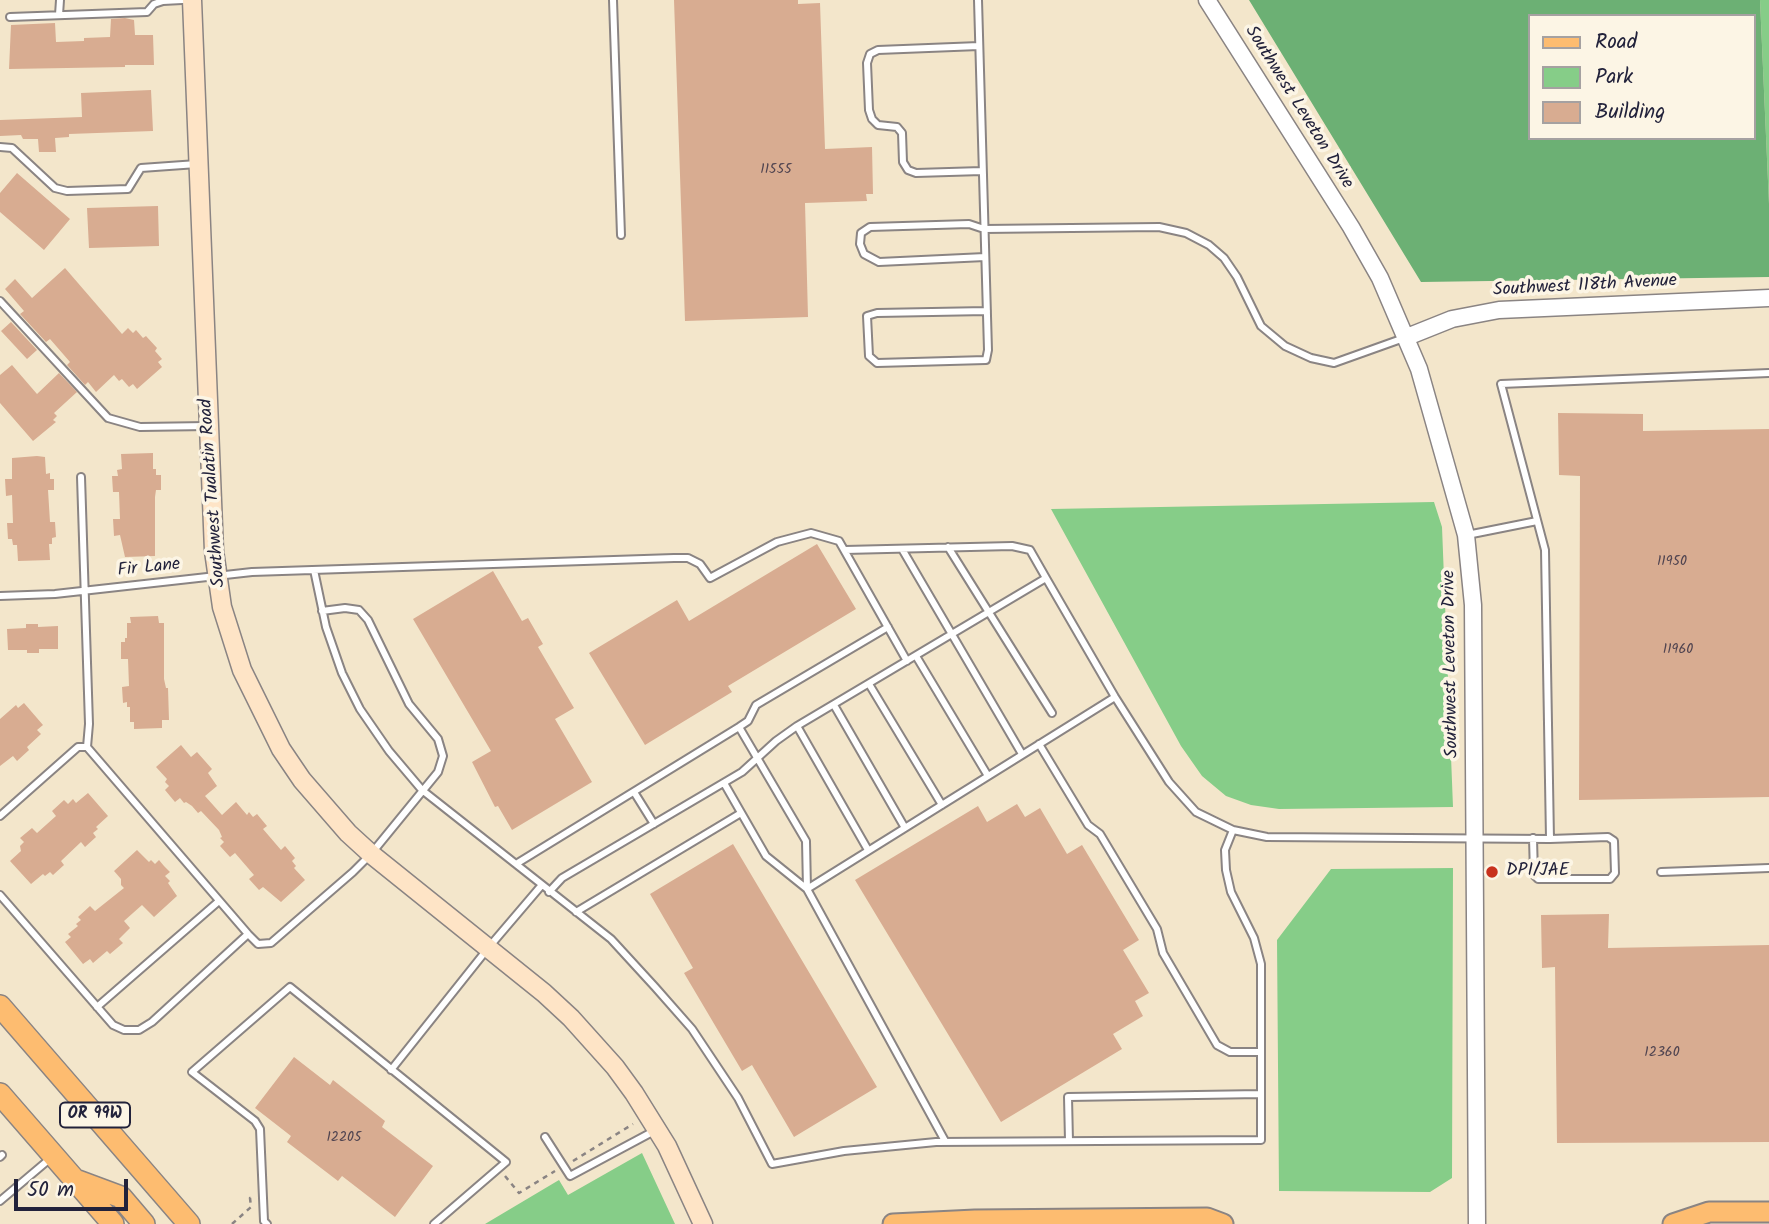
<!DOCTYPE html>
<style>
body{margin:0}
#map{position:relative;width:1769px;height:1224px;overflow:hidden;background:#f3e6cb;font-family:Kalam,sans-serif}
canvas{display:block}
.legend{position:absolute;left:1528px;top:14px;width:228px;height:126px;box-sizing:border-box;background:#fcf5e5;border:2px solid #a5a1a1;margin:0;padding:9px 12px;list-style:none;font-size:21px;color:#22223b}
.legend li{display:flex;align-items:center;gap:14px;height:35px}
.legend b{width:35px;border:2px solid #a5a1a1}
.scale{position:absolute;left:14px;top:1179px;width:114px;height:32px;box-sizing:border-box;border:4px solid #22223b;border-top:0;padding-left:9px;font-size:21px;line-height:24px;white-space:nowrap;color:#22223b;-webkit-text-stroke:5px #fcf5e5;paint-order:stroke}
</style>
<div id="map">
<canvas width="1769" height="1224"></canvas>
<ul class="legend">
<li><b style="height:9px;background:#fdbc70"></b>Road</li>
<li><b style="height:19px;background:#86cd88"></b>Park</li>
<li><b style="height:19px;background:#d8ac91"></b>Building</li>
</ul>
<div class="scale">50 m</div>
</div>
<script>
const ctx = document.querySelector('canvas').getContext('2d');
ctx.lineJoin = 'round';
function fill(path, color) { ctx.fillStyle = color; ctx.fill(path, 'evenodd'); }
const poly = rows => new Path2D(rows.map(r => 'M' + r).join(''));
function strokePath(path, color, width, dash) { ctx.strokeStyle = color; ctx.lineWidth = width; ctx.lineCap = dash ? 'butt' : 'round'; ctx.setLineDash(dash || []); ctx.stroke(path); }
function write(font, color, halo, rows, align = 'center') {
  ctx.font = font + ' Kalam,sans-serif'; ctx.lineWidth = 7; ctx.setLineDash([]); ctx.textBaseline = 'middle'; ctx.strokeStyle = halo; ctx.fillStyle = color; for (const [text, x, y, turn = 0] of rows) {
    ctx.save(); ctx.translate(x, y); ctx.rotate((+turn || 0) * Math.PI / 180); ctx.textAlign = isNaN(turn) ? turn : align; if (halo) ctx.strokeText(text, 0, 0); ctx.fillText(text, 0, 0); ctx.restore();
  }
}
fill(poly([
 [1760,0,1769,0,1769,204],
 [1434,502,1442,527,1453,807,1279,809,1251,805,1226,796,1202,776,1181,746,1051,509],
 [1453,868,1452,1178,1430,1192,1279,1191,1277,940,1331,869],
 [642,1153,675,1224,485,1224,559,1180,568,1195]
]), '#86cd88');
fill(poly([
 [1249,0,1760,0,1769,204,1769,277,1421,282],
 [1529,16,1753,16,1753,138,1529,138]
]), '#6cb074');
fill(poly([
 [674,0,798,0,798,4,820,3,825,149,872,147,873,194,866,194,867,201,805,203,808,317,685,321],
 [125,18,134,20,135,35,153,35,154,65,125,65,125,67,9,69,11,25,55,23,56,42,84,41,84,38,110,37,111,19],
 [151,90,153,131,69,134,69,137,55,138,56,152,39,152,38,139,23,139,21,135,0,136,0,120,82,117,81,93],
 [17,173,70,219,44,250,0,212,0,193],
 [158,206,159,246,89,248,87,208],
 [65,268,122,334,128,328,133,333,136,330,143,338,146,336,157,348,155,351,162,359,158,362,162,367,137,389,133,384,129,387,122,379,119,381,114,375,96,392,88,382,85,385,67,365,70,362,50,339,46,342,20,314,24,311,5,289,15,279,32,298],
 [11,322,37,350,27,359,1,331],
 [12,365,37,394,59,373,77,392,54,413,57,416,53,420,56,422,33,441,0,403,0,375],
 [1558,413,1643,414,1643,431,1769,429,1769,797,1579,800,1580,476,1559,475],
 [153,453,153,469,156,469,156,475,161,475,161,490,156,490,155,497,155,556,125,557,120,535,114,536,113,519,120,519,119,492,113,492,112,476,118,476,117,470,122,469,121,454],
 [37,456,45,457,46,474,50,473,50,479,54,479,54,490,48,490,50,522,55,522,56,537,52,538,52,544,49,544,50,560,18,561,17,545,13,545,12,539,8,539,7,523,13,523,12,495,6,496,5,479,12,479,12,458],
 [817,544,856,609,728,686,732,692,645,745,589,653,677,600,689,621],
 [493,571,522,621,528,618,543,644,538,647,574,708,555,719,592,782,512,830,498,806,495,807,472,762,491,751,413,619],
 [158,616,159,623,164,623,164,679,166,688,168,688,169,720,162,720,162,728,134,729,134,722,130,722,130,707,127,707,127,702,123,703,122,687,129,686,128,659,121,659,121,642,125,642,125,638,127,638,127,623,131,623,130,617],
 [26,624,38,624,38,627,58,626,58,649,39,649,39,653,27,653,27,650,8,650,7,629,26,628],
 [24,703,43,725,37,730,41,734,27,747,29,750,17,761,13,756,0,766,0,719,16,705,18,708],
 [181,745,191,757,197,752,212,769,208,773,217,786,205,796,222,815,236,802,247,815,249,812,253,817,257,814,267,826,263,829,281,850,285,846,295,858,292,861,296,866,294,868,305,880,281,902,263,887,259,890,249,879,254,875,235,853,230,857,220,846,224,842,220,838,222,837,219,830,201,811,198,813,192,806,186,802,184,803,180,798,175,802,165,790,169,786,165,782,167,779,156,767],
 [88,793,108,816,96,827,98,829,93,833,96,837,85,847,81,842,61,861,64,865,53,875,50,872,45,876,43,874,31,884,10,861,21,851,20,846,24,842,20,838,32,828,37,833,56,816,52,811,64,800,68,804,73,799,76,803],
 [1017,804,1025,817,1040,808,1067,854,1082,845,1139,940,1123,950,1149,993,1135,1001,1143,1016,1113,1034,1122,1049,1001,1122,855,880,978,806,987,822],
 [733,844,877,1087,794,1137,752,1065,742,1071,684,973,693,968,650,894],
 [137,850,149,862,151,860,155,864,159,860,164,866,170,872,165,876,170,881,168,883,177,896,154,917,142,905,124,921,130,928,119,939,123,943,110,954,107,951,93,963,90,959,83,964,65,942,71,937,68,934,78,926,76,924,81,920,78,917,90,906,95,911,124,888,121,885,121,879,114,871],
 [1609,914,1608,948,1769,945,1769,1142,1557,1143,1555,967,1542,968,1541,915],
 [294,1057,330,1085,333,1080,385,1121,382,1127,433,1166,395,1217,342,1176,338,1181,287,1142,291,1136,255,1108]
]), '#d8ac91');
const service = poly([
 [613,0,621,235],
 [978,0,988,350,986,360,877,363,869,356,867,316,877,313,987,311],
 [59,15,60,0],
 [10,17,147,12,154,4,163,1,182,0],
 [979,46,878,50,870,54,867,63,869,110,872,119,878,125,897,127,902,133,903,162,908,170,916,173,982,171],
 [0,147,12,148,55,188,67,191,128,189,141,168,197,164],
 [985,257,879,262,864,254,860,244,861,233,870,227,969,224,984,229,1159,227,1186,233,1209,245,1224,258,1237,277,1261,326,1285,346,1311,358,1334,363,1404,338],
 [0,301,108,418,140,427,208,426],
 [1467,535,1537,521],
 [948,547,1052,713],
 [902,549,1022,754],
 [845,550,1012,546,1030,550,1046,578],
 [314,570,326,627,342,673,360,709,389,751,422,790,611,939,655,987,692,1029,738,1098,772,1164,844,1151,936,1142,1261,1140,1261,964,1254,938,1231,892,1226,870,1225,850,1233,830],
 [0,596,55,594,252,572,674,558,688,558,700,564,710,578,777,542,811,533,839,541,907,661],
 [916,656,988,776],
 [869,684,942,805],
 [834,705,905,828],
 [797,726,868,850],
 [739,727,806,841,807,889,945,1141],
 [1039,744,1088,825,1100,834,1157,929,1163,953,1217,1045,1230,1052,1261,1052],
 [724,783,766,856,807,889,1115,697],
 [634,792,654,824],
 [0,816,78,747,87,747],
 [1533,838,1534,875,1538,879,1610,879,1615,873,1614,841,1608,837,1550,839],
 [516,864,739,727,748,721,756,705,888,627],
 [1661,872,1769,868],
 [549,892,562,878,742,772,776,741,797,726,1046,578,1115,697,1169,782,1196,812,1233,830,1267,837,1550,839,1545,550,1501,384,1769,373],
 [0,895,113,1025,124,1030,139,1030,152,1022,248,934,87,747,89,724,81,477],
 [576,912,741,813],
 [248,934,258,944,271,943,353,872,371,854,438,772,443,756,438,739,409,704,368,620,359,610,345,608,322,611],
 [97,1007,219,901],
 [391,1070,489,947,541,886],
 [545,1137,570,1176,656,1130],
 [1069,1141,1068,1097,1261,1094],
 [0,1157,2,1155],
 [0,1201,52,1157],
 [267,1224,264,1221,260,1129,255,1121,192,1072,290,987,506,1162,434,1224]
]);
const tertiary = poly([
 [1207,0,1351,227,1380,278,1419,369,1466,535,1473,605,1477,1224],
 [1407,337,1452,319,1499,310,1769,298]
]);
const secondary = poly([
 [192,0,214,551,222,607,242,670,281,749,302,780,348,833,371,854,544,993,571,1018,615,1067,634,1093,667,1146,703,1224]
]);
const primary = poly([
 [893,1224,975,1220,1207,1218,1223,1224],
 [1673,1224,1709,1212,1769,1212]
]);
const trunk = poly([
 [0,1006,189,1224],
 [0,1094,113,1224],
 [78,1181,121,1197,144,1224]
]);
strokePath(service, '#8a8483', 10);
strokePath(tertiary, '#8a8483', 19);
strokePath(secondary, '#8a8483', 21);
strokePath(primary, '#8a8483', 23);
strokePath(trunk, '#8a8483', 24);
strokePath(poly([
 [573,1161,633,1124],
 [505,1176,519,1193,555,1171],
 [232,1224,251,1207,250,1198,254,1198]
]), '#8a8483', 2.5, [5, 5]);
strokePath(service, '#fff', 6);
strokePath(tertiary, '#fff', 16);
strokePath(secondary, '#fee4c6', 18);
strokePath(primary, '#fdbc70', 19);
strokePath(trunk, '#fdbc70', 21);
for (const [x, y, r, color] of [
 [1492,872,7,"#c8321e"]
]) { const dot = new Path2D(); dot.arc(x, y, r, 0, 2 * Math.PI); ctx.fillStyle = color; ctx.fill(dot); strokePath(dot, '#fcf5e5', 2.5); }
write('14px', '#504450', null, [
 ["11555",776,171],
 ["11950",1672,563],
 ["11960",1678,651],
 ["12360",1662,1054],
 ["12205",344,1139]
]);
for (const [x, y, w] of [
 [95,1115,70]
]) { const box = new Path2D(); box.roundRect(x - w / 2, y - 12.5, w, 25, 5); ctx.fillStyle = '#fcf5e5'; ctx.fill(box); strokePath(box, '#22223b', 2); }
write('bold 16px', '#22223b', null, [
 ["OR 99W",95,1115]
]);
write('18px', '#22223b', '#fcf5e5', [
 ["Southwest Leveton Drive",1298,108,58],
 ["Southwest 118th Avenue",1585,287,-3],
 ["Southwest Tualatin Road",214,493,-94],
 ["Fir Lane",149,569,-6],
 ["Southwest Leveton Drive",1452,664,-91]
]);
write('18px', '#22223b', '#fcf5e5', [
 ["DPI/JAE",1506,872]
], 'left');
</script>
